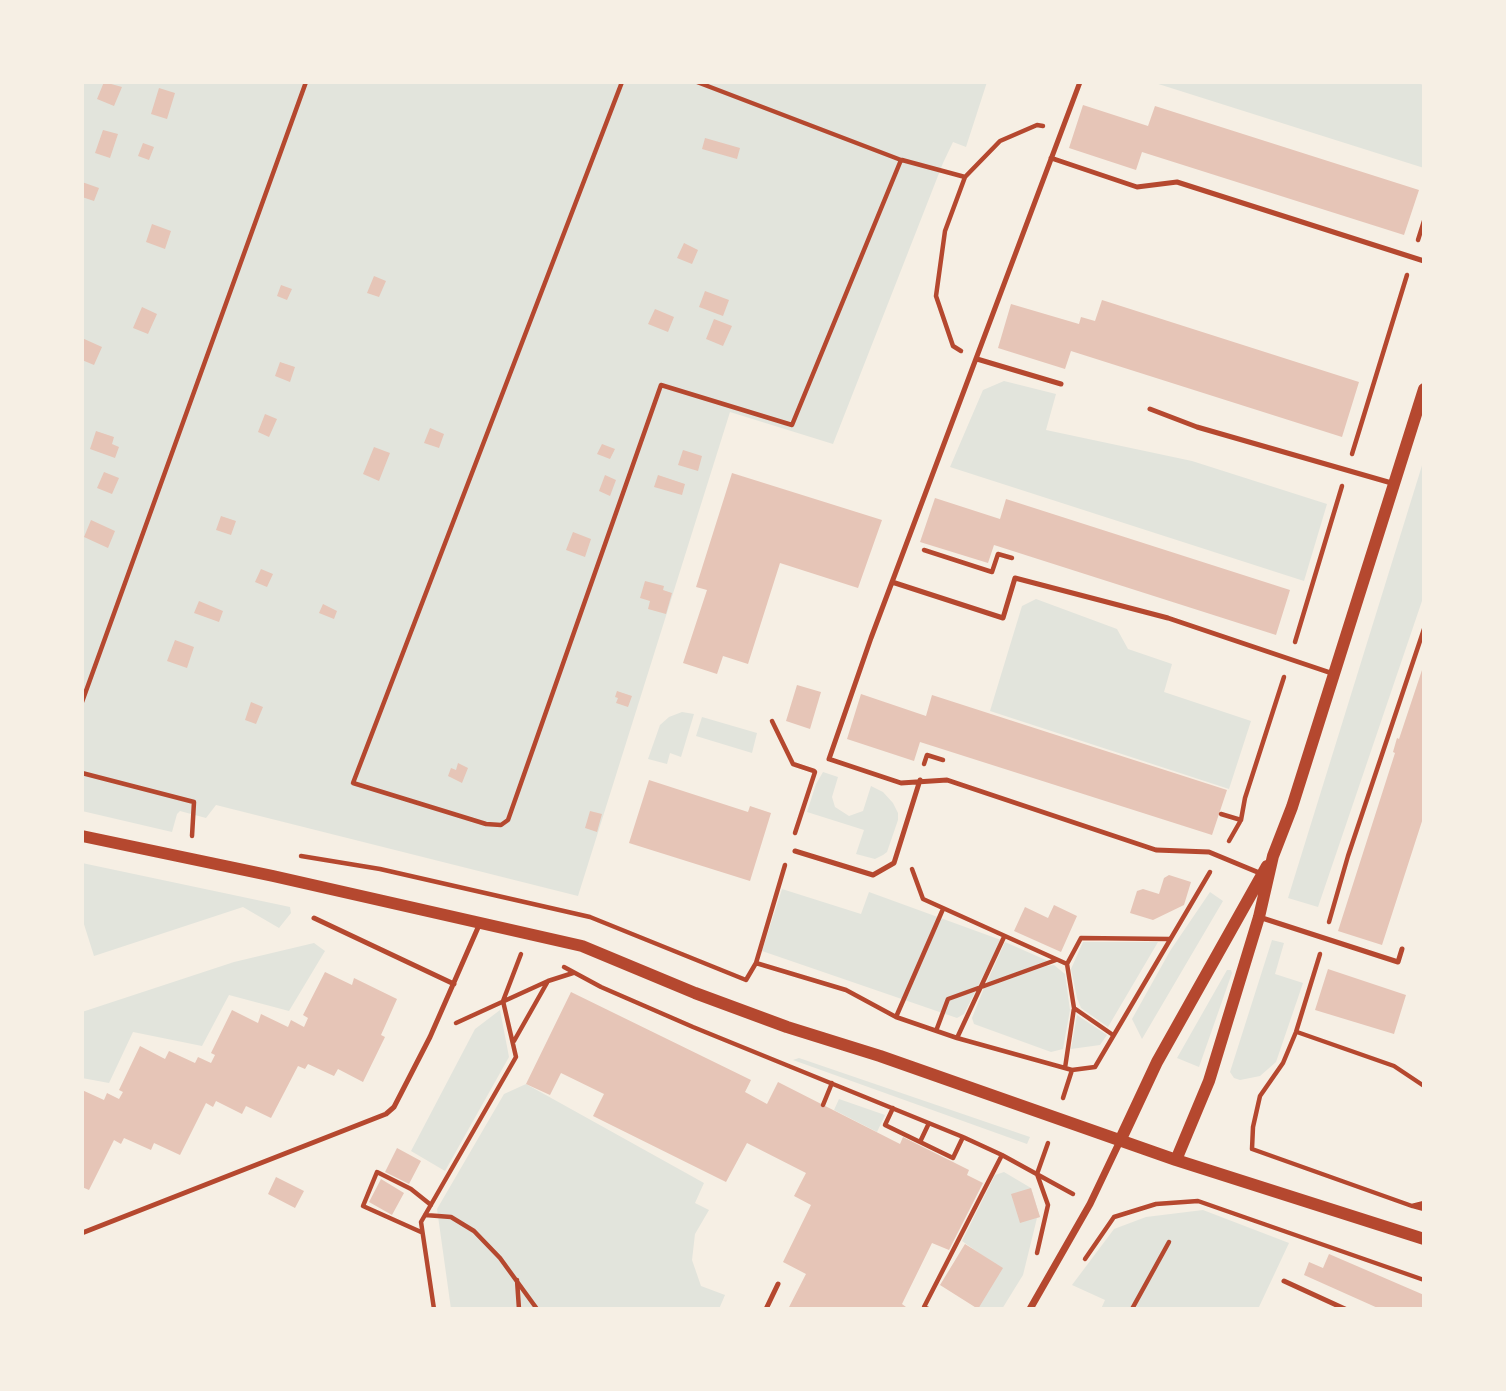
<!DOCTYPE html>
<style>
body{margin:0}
#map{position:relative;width:1506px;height:1391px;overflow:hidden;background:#f6efe4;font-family:Overpass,sans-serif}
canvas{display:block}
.frame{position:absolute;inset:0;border:84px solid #f6efe4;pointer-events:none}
</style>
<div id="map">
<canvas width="1506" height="1391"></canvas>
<div class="frame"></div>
</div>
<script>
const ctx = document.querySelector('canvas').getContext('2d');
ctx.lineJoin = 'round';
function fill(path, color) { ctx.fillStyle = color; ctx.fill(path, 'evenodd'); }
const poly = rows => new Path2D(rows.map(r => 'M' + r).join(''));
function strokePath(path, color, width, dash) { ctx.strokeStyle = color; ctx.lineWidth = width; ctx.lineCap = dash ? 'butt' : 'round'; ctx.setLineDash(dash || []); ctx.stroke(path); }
fill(poly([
 [82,82,987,82,966,147,953,142,943,163,833,444,730,412,578,896,216,805,206,818,180,811,177,814,172,832,82,811],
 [1152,82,1413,82,1424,85,1424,168],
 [1004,381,1056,394,1046,430,1192,461,1327,504,1304,581,950,467,983,390],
 [1424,459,1424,595,1318,907,1288,898],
 [1036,599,1117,629,1128,649,1172,664,1164,692,1251,721,1229,789,990,711,1022,606],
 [682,712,694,714,681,757,670,753,667,764,648,759,660,725,669,717],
 [702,717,757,733,752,753,696,736],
 [823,772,838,777,832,797,835,807,849,816,863,811,871,786,883,792,893,803,898,813,898,820,887,852,883,855,875,859,856,854,864,830,807,812,816,784],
 [82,863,290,907,291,913,279,928,243,907,94,956,82,918],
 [782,889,861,914,869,892,1001,940,964,1014,957,1018,762,951],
 [1210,892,1223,901,1142,1039,1132,1019,1170,951],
 [1272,940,1284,943,1275,974,1303,983,1276,1062,1260,1076,1240,1080,1234,1078,1230,1072],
 [1005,942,1048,961,986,984],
 [1083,942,1158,942,1108,1027,1081,1008,1077,998,1071,969],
 [314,943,325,951,289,1011,229,995,202,1046,133,1032,109,1083,82,1078,82,1012,234,962],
 [1054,965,1065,974,1070,1010,1063,1049,1051,1052,974,1024,972,1018,984,988,1046,966],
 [1227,970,1231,970,1232,973,1199,1067,1177,1058],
 [500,1010,509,1057,445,1171,411,1151,475,1029],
 [1077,1015,1107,1035,1100,1045,1071,1049],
 [799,1058,1030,1137,1027,1144,793,1060],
 [526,1084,704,1183,695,1203,709,1210,695,1234,692,1260,701,1286,725,1295,719,1309,451,1309,437,1209,504,1094],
 [839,1099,885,1115,877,1132,834,1110],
 [1004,1172,1031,1188,1040,1217,1037,1218,1023,1275,1002,1309,976,1309,1000,1268,962,1241,995,1175],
 [1203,1210,1289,1243,1258,1309,1101,1309,1105,1300,1072,1285,1114,1229,1146,1217]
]), '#e2e4dc');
fill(poly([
 [104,82,122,87,114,106,97,99],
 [159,88,175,93,167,119,151,114],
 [1083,105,1148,126,1155,106,1419,190,1404,235,1142,152,1136,170,1069,148],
 [103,130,118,134,110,158,95,153],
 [705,138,740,148,737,159,702,149],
 [143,143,154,147,149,160,138,156],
 [82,182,99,188,94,201,82,197],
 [152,224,171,231,165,249,146,242],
 [684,243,698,250,692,264,677,258],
 [374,276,386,281,379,297,367,293],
 [281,285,292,289,287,300,277,296],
 [705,291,729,300,723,316,699,307],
 [1102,300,1359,382,1342,437,1071,351,1065,369,998,348,1011,304,1079,324,1081,317,1095,321],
 [142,307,157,314,148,334,133,328],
 [655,309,674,317,668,332,648,324],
 [714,319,732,326,723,346,706,339],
 [82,338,102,347,94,365,82,360],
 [280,362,295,367,290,382,275,376],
 [265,414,277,419,269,437,258,432],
 [430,428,444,434,439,448,424,443],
 [96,431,114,437,112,444,119,447,115,458,90,449],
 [602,444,615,449,610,459,597,454],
 [374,447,390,453,379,481,363,474],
 [683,450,702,456,698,471,678,465],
 [104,472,119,478,112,494,97,488],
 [732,473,882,520,858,588,780,563,748,664,723,656,717,674,683,663,707,590,696,587],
 [605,475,616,480,610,496,599,491],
 [658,475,685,484,682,495,654,487],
 [935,498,1000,519,1006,499,1290,590,1276,635,994,545,988,563,920,542],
 [221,516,236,521,231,535,216,530],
 [91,520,115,531,108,548,84,537],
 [573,532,591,539,585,557,566,550],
 [261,569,273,574,267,587,255,582],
 [645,581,664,586,663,590,672,593,666,614,648,609,650,601,640,598],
 [199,601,223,611,219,622,194,613],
 [323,604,337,611,334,619,319,613],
 [175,640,194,647,187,668,167,661],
 [1424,664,1424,815,1382,945,1338,931,1395,753,1393,752,1397,738,1399,739],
 [797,685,821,692,810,729,786,721],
 [617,691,632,696,628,707,616,703,618,698,615,697],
 [861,694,926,716,932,695,1227,790,1212,835,920,742,914,761,847,739],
 [251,702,263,707,256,724,245,720],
 [458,763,468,768,462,783,448,776,451,768,456,770],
 [649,780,748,812,750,806,771,813,750,881,629,843],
 [590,811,602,814,597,832,585,828],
 [1169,875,1191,882,1184,905,1153,920,1130,913,1137,891,1143,889,1159,894,1164,878],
 [1054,905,1077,916,1061,952,1014,931,1025,907,1048,918],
 [1328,969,1406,995,1394,1034,1315,1010],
 [325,972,352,985,354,978,397,999,381,1035,385,1037,363,1082,338,1069,334,1076,308,1064,305,1069,298,1066,271,1118,246,1106,242,1114,216,1101,213,1107,206,1103,180,1155,154,1143,151,1150,124,1138,121,1144,114,1140,89,1190,82,1187,82,1090,104,1100,107,1093,119,1099,123,1092,119,1090,140,1046,165,1059,169,1051,195,1063,198,1057,211,1063,215,1055,211,1053,232,1010,258,1023,261,1014,288,1027,291,1020,304,1027,308,1018,303,1015],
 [571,992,751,1080,745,1092,767,1104,778,1082,900,1144,903,1137,969,1170,967,1175,983,1183,949,1250,932,1243,902,1304,906,1307,905,1309,788,1309,806,1274,783,1262,811,1205,794,1196,806,1173,747,1143,726,1182,593,1116,604,1094,561,1073,550,1095,526,1084],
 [397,1148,421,1161,409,1184,385,1172],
 [276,1177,304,1191,295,1208,268,1194],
 [381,1179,404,1193,392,1215,369,1202],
 [1031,1188,1040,1217,1020,1223,1011,1194],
 [965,1244,1003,1268,978,1309,940,1285],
 [1329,1254,1424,1295,1424,1309,1380,1309,1304,1275,1309,1262,1323,1268]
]), '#e6c5b7');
strokePath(poly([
 [622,82,353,783,486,824,501,825,508,820,661,385,792,425,901,160,697,82],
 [902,160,965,177],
 [1418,240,1424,221],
 [961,351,953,346,936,296,945,231,965,177,1000,141,1037,125,1043,126],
 [1352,454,1407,275],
 [924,550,992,572,998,554,1012,558],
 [1295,642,1342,486],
 [82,702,306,82],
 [772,721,793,764,814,771],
 [924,764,927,755,943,760],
 [82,773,194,802,192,836],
 [1221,814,1241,820],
 [795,833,815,772],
 [1229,841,1241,820,1245,798,1284,677],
 [301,856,380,869,590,917,746,980,756,963,846,990,896,1017,957,1038,1072,1070,1095,1067,1210,872],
 [912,869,923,899,1067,964,1081,938,1169,939],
 [1329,922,1348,856,1424,629],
 [1320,954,1296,1032,1283,1063,1260,1096,1253,1127,1252,1149,1412,1206,1424,1203],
 [756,963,785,865],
 [564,967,601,987,693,1027,963,1137,1002,1155,1073,1194],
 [1074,1008,1113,1035],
 [896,1017,943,909],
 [456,1023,548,981],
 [936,1031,948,999,1056,960],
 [1297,1032,1394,1066,1424,1086],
 [957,1038,1004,937],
 [514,1041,548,981,573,973],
 [1065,1068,1074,1008,1067,964],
 [1063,1098,1072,1070],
 [823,1105,832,1083],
 [893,1108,885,1125,953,1158,963,1137],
 [920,1142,929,1123],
 [1413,1206,1424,1209],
 [425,1215,451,1217,474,1231,500,1258,537,1309],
 [421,1232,363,1206,377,1172,411,1189,431,1205],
 [1037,1253,1048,1205,1037,1174,1048,1143],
 [1085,1259,1114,1217,1156,1204,1198,1201,1424,1280],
 [517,1280,519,1309],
 [434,1309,421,1222,516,1057,503,1001,521,954],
 [928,1309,924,1307,1002,1155],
 [1132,1309,1169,1242]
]), '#b5482f', 4.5);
strokePath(poly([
 [1080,82,871,638,829,759,901,783,947,780,1156,850,1209,852,1262,874],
 [1051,158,1137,187,1177,182,1424,261],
 [977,359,1061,384],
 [1150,409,1197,427,1395,484],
 [892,582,1003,618,1015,578,1168,618,1334,674],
 [795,851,873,875,894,863,920,780],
 [1259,917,1398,962,1402,949],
 [314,918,454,984],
 [82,1233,386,1114,394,1107,430,1037,480,923],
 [1284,1281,1345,1309],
 [766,1309,778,1284]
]), '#b5482f', 5);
strokePath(poly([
 [1030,1309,1090,1204,1120,1141]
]), '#b5482f', 7);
strokePath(poly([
 [82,836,273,876,582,946,695,993,787,1027,880,1056,1176,1160,1424,1239],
 [1120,1141,1157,1062,1267,866],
 [1176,1160,1209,1081,1259,917,1273,856,1292,807,1424,389]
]), '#b5482f', 12);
</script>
